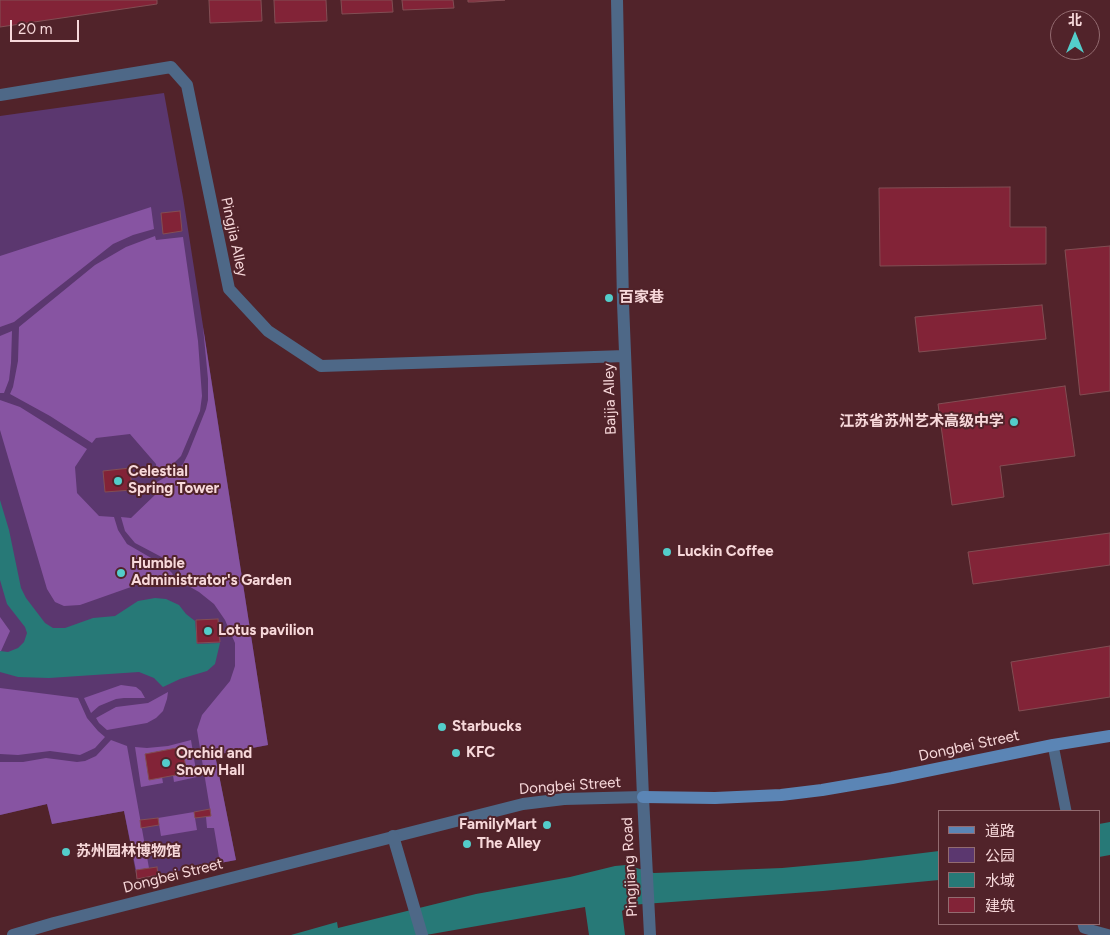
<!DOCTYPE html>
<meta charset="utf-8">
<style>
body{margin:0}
#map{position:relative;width:1110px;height:935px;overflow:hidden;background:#51232a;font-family:Figtree,"Noto Sans SC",sans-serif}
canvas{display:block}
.legend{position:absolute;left:938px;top:810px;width:162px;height:115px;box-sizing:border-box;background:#51232a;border:1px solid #936b70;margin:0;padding:6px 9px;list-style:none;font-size:15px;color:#f7d8da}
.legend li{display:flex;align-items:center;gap:10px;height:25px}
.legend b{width:25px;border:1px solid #936b70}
.north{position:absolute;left:1050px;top:10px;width:50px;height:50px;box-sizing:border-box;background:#51232a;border:1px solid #936b70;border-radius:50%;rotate:0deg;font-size:14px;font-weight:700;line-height:20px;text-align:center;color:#f7d8da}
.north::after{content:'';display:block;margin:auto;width:18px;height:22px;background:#53cdca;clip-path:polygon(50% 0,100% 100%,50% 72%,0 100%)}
.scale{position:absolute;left:10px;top:20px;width:69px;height:22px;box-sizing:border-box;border:2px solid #f7d8da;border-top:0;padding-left:6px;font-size:15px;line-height:18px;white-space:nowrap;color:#f7d8da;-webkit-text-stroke:4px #51232a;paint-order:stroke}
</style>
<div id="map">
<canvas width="1110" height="935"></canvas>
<ul class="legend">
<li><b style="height:6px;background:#5b85b5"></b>道路</li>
<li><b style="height:14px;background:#5b376f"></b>公园</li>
<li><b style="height:14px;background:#277977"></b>水域</li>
<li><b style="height:14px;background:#822337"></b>建筑</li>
</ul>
<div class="north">北</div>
<div class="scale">20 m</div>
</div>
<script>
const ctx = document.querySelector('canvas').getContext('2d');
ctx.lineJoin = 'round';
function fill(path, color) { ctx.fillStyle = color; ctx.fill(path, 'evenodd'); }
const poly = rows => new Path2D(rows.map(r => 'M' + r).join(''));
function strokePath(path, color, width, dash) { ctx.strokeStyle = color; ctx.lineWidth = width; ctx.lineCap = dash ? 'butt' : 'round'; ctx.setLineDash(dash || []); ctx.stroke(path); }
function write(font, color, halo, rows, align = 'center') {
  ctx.font = font + ' Figtree,"Noto Sans SC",sans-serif'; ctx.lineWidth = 4; ctx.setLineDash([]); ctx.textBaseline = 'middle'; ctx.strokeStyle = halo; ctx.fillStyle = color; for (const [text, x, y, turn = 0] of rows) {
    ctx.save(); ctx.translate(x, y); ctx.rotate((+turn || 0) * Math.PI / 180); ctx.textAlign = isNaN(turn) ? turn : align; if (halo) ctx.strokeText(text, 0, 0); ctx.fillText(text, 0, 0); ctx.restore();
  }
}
fill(poly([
 [164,93,183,197,268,745,215,755,236,860,137,879,124,811,52,824,47,804,0,815,0,116]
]), '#5b376f');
fill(poly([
 [151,207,154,229,133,235,113,244,14,322,0,327,0,256],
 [155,236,156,240,183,237,198,341,202,396,200,411,181,456,170,467,157,473,156,464,130,434,96,438,92,443,50,416,10,394,13,387,18,361,19,327,95,265,126,247],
 [203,327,268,745,215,755,236,860,220,863,214,828,207,828,206,817,211,815,197,730,202,715,230,681,235,666,235,643,225,620,214,604,199,592,185,584,179,570,171,562,135,543,125,531,121,517,131,518,157,493,157,482,176,471,183,464,188,454,206,409,208,400,208,379],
 [12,331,11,363,9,380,4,393,0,393,0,336],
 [0,400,20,407,87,449,75,467,77,493,99,516,114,517,118,530,127,544,165,566,172,573,176,581,160,580,148,581,80,605,64,606,55,602,47,589,0,430],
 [0,617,10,631,1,651,0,651],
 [121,685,136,687,141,691,145,698,124,698,116,699,99,706,91,713,84,698],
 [0,688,78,698,87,718,98,731,105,737,95,748,80,755,50,751,18,755,0,754],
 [168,692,167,699,163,711,156,718,147,723,107,730,99,723,96,718,116,707,148,703],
 [111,740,127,746,149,868,136,870,124,811,52,824,47,804,0,815,0,762,23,762,46,758,77,762,85,761,96,756],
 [191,740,197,777,174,782,173,775,187,773,182,747,145,754,149,779,162,777,163,783,141,787,135,747,147,748,168,746],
 [194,812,197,830,161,836,158,818]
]), '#8754a2');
fill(poly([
 [0,500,9,530,21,588,26,598,45,623,53,628,65,628,93,618,115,616,138,601,155,598,166,599,179,605,186,614,195,621,197,644,220,643,215,664,207,671,180,679,163,687,154,678,139,672,49,678,18,677,0,672,0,651,8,652,18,648,24,642,27,633,25,627,7,604,0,580],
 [1110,822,1110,855,1099,857,1099,824],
 [939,851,939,880,823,891,630,905,622,911,625,935,589,935,585,907,426,935,291,935,337,922,338,928,476,894,570,877,615,866,626,865,654,873,782,868,858,861]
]), '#277977');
const building = poly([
 [0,0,157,0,157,4,0,27,0,0],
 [209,0,261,0,262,21,210,23,209,0],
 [274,0,326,0,327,21,275,23,274,0],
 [341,0,392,0,393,12,342,14,341,0],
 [402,0,453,0,454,8,403,10,402,0],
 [468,0,505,0,474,2,468,2,468,0],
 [1010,187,1010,227,1046,227,1046,264,880,266,879,188,1010,187],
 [180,211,182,231,163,234,161,213,180,211],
 [1110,246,1110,391,1080,395,1065,250,1110,246],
 [1042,305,1046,339,919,352,915,317,1042,305],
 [1065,386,1075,456,1000,466,1004,497,952,505,938,404,1065,386],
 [130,468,132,490,105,492,103,471,130,468],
 [1110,533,1110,565,973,584,968,552,1110,533],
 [218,619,220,642,197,643,196,620,218,619],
 [1110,646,1110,697,1019,711,1011,662,1110,646],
 [182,747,187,773,149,780,145,754,182,747],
 [210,809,211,816,195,818,194,812,210,809],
 [158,818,159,825,141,828,140,820,158,818],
 [157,867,158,875,137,879,136,870,157,867]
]);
fill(building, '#822337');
strokePath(building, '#824e54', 1);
strokePath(poly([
 [1053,745,1066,811],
 [1083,924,1084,928,1109,935]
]), '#4e6887', 11);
strokePath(poly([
 [13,935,54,923,523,804,564,799,643,797,650,935]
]), '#4e6887', 12);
strokePath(poly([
 [393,836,422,935]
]), '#4e6887', 12);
strokePath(poly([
 [617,0,623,303,643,797],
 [0,95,171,67,187,85,229,289,268,331,321,366,625,356]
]), '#4e6887', 12);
strokePath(poly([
 [643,797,715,798,781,795,822,790,892,778,1053,745,1110,736]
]), '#5b85b5', 12);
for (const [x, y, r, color] of [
 [609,298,5,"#53cdca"],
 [1014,422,5,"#53cdca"],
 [118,481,5,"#53cdca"],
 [667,552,5,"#53cdca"],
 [121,573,5,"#53cdca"],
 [208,631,5,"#53cdca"],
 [442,727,5,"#53cdca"],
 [456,753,5,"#53cdca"],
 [166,763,5,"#53cdca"],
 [547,825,5,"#53cdca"],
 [467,844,5,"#53cdca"],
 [66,852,5,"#53cdca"]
]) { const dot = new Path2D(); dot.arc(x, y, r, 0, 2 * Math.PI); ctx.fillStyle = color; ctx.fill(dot); strokePath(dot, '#51232a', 2); }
write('15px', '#f7d8da', '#51232a', [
 ["Pingjia Alley",234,237,78],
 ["Baijia Alley",610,399,-92],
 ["Dongbei Street",969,746,-12],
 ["Dongbei Street",570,786,-4],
 ["Pingjiang Road",630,867,-93],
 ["Dongbei Street",173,876,-14]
]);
write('bold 15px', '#f7d8da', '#51232a', [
 ["百家巷",619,298],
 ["江苏省苏州艺术高级中学",1004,422,"right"],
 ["Celestial",128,472],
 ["Spring Tower",128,489],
 ["Luckin Coffee",677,552],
 ["Humble",131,564],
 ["Administrator's Garden",131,581],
 ["Lotus pavilion",218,631],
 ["Starbucks",452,727],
 ["KFC",466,753],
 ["Orchid and",176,754],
 ["Snow Hall",176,771],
 ["FamilyMart",537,825,"right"],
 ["The Alley",477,844],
 ["苏州园林博物馆",76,852]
], 'left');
</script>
